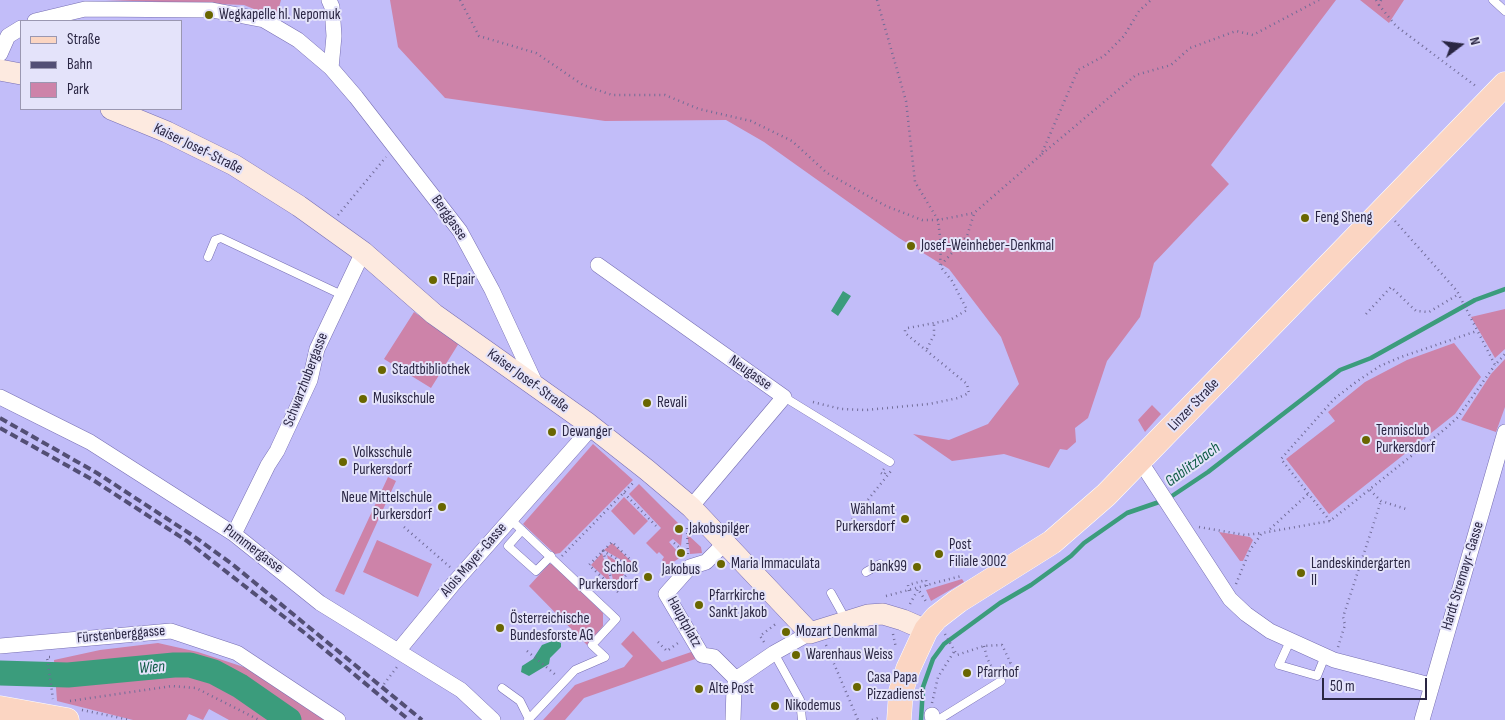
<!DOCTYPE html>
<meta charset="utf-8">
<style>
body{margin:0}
#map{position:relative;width:1505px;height:720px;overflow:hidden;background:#c2bdf9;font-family:"Sofia Sans Condensed",sans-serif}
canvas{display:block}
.legend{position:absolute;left:20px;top:20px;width:162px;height:90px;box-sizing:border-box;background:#e4e3fa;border:1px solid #9a97b1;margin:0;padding:6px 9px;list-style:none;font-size:15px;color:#2a2643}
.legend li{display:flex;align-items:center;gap:10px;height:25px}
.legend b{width:25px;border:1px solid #9a97b1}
.north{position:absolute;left:1435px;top:20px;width:50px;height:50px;-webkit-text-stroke:4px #e4e3fa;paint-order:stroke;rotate:75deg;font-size:14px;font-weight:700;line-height:20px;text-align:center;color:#2a2643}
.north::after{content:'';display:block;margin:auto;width:18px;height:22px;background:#2a2643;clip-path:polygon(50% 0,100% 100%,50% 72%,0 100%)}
.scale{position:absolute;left:1322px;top:678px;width:105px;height:22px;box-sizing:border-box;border:2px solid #2a2643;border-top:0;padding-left:6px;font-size:15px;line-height:18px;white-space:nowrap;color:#2a2643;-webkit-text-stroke:4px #e4e3fa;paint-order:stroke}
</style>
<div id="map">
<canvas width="1505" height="720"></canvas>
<ul class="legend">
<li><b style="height:6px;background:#fbd5c2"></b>Straße</li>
<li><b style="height:6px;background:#534f75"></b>Bahn</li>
<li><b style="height:14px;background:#cd83a9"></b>Park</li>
</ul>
<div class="north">N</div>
<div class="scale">50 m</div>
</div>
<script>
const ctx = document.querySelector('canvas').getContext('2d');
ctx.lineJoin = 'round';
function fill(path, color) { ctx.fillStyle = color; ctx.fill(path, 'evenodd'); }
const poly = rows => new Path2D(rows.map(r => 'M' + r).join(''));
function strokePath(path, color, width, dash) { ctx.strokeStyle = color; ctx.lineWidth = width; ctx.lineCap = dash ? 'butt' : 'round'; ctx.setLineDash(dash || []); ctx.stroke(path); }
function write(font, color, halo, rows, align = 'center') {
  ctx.font = font + ' "Sofia Sans Condensed",sans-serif'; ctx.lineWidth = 4; ctx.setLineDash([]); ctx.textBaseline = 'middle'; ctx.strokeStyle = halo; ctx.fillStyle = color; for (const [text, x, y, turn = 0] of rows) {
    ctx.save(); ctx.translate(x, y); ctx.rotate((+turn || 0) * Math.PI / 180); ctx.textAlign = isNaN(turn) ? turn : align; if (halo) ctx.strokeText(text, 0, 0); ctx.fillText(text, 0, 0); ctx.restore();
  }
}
fill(poly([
 [105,0,281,0,276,18,244,5],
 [390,0,1336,0,1211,165,1229,184,1154,263,1140,317,1107,361,1088,418,1075,428,1076,442,1067,450,1060,449,1049,468,1004,454,952,461,913,434,949,440,988,424,1019,384,1001,337,949,269,899,238,764,142,726,120,605,121,445,98,398,47],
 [1360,0,1404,0,1389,23],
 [1505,309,1505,349,1495,358,1471,317],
 [414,312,459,343,431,388,384,359],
 [1454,343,1481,377,1455,414,1329,514,1286,459,1335,421,1328,412,1365,382,1407,360],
 [1505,359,1505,407,1496,432,1461,420,1491,374],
 [1152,405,1161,414,1145,432,1138,420],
 [593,444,633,480,560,553,555,554,523,524],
 [388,477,396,481,344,595,335,591],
 [639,484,683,528,681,546,673,539,669,542,677,551,682,550,684,555,672,563,674,565,671,569,662,560,664,557,659,552,657,554,646,543,661,528,629,494],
 [624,497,648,521,634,535,611,511],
 [1219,532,1250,537,1253,540,1243,561,1240,561],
 [687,534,701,547,702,553,690,554],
 [377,540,432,564,418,597,363,572],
 [612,543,634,564,632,566,604,550],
 [602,553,611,583,591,565],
 [607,555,629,569,615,584,614,584],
 [549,564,553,564,603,613,603,626,587,645,529,586],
 [962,579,964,582,931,601,926,590],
 [633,631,662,662,694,651,698,658,584,698,565,720,543,720,575,685,624,667,633,656,621,644],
 [158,643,198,652,265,674,327,720,229,720,209,709,203,720,189,714,186,720,133,720,57,701,54,660,100,650]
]), '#cd83a9');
fill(poly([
 [843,291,851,296,838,316,831,311],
 [555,640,561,643,561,647,550,658,549,664,529,676,521,672,522,666,533,659,542,645]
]), '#3b9c7c');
strokePath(poly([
 [1169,498,1208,472,1340,370,1371,358,1475,300,1505,289],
 [921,720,923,687,933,659,944,644,1000,603,1031,585,1071,556,1084,543,1127,513,1162,501]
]), '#3b9c7c', 4.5);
strokePath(poly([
 [0,673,68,675,174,665,190,665,214,672,240,686,289,720]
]), '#3b9c7c', 25);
const lane = poly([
 [1493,0,1505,11],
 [208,257,215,240,221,238,342,295],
 [784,397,890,462],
 [510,519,616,619,592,645,605,657,575,670,528,720],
 [522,530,508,546,536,571,551,556],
 [866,572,880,564],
 [831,593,846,620],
 [1290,641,1279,665,1317,676,1325,656],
 [774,653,800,700,802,720],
 [502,688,520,701,529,719],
 [938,720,1001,681]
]);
const street = poly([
 [329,0,332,7,334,36,331,68],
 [35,21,85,9,212,10,264,20,298,40,331,68,356,97,460,231,492,290,537,387],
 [0,54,8,36,21,28],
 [598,265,784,397,691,507],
 [0,397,90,442,234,534,320,603,461,690,493,720],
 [1140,461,1230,599,1246,614,1270,631,1334,660,1430,685],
 [234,534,268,465,277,451,310,380,317,349,363,252],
 [725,543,706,562,690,567,666,594,702,655,714,657,736,679],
 [0,646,171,631,237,653,338,720],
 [398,651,454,583,592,427],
 [932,715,933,720],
 [733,720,734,688,736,679,774,653,810,633],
 [1422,720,1505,432]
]);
const secondary = poly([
 [0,70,21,74],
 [111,109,167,132,234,165,299,206,363,252,434,314,586,422,647,470,691,507,810,633,868,615,883,614,903,620,926,630]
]);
const primary = poly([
 [0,708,67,720],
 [899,720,901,691,908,669,926,630,936,618,958,601,1052,542,1106,495,1505,84]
]);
strokePath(lane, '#776fb3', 9);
strokePath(street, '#776fb3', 16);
strokePath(secondary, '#776fb3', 22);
strokePath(primary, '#fff', 25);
strokePath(poly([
 [460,0,479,36,536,53,583,85,612,95,665,95,699,109,751,121,792,141,827,173,886,206,922,220,938,220,974,213,1041,155,1078,70,1104,56,1124,36,1139,11,1151,0],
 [877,0,906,101,915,182,938,220,941,245,940,266],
 [1376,0,1379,5],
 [1381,0,1379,5,1396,26,1477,87],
 [1042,154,1136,75,1171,65,1190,48,1236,31,1253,35,1319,0],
 [338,215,386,157],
 [1395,221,1457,291,1495,365,1505,354],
 [941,265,967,236,974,214],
 [1366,314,1391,287,1416,311,1429,312,1459,294],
 [927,349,934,335,934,323],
 [813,402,841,409,866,410,929,404,958,398,969,393,967,384,905,333,905,330,908,328,950,320,967,310,952,281,940,266],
 [884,469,881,473,884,475,886,472],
 [1370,490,1381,501,1409,510],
 [624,493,658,528],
 [1330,521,1281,459,1334,399,1356,382,1380,366,1401,357,1477,331],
 [404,527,450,567],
 [846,527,891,471],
 [1199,527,1245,535,1262,533],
 [687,528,688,555],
 [1270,529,1308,494],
 [674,543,681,549,686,546],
 [562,556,635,481],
 [1236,584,1250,550,1262,533,1330,521,1445,429,1458,417,1495,365],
 [909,591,908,585,926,580,927,586],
 [618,592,589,565,612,542,636,565,633,568,614,588,603,551,633,568,635,570],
 [886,596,961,576],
 [910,604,918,589,927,603],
 [893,634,896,648],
 [945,634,957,655,984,646,1002,645,1012,666],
 [658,642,667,651,678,643],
 [764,642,760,636,777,623],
 [826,645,858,720],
 [984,646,987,658,995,674],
 [1338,647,1345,625,1343,617,1381,501],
 [527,651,557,676],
 [50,657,47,657,53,699],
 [996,670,1010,663],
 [384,684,397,667],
 [70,701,172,686,196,688,259,720],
 [932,703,938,677,955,650],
 [82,710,130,720],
 [872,720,881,717]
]), '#716c98', 2.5, [1, 4]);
strokePath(lane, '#fff', 8);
strokePath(street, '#fff', 15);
strokePath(secondary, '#fdeae0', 21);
strokePath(primary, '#fbd5c2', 24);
strokePath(poly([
 [0,418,97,473,192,535,232,564,422,720],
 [0,428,93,480,187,541,306,634,409,720]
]), '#534f75', 4, [8, 4]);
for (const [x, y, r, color] of [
 [209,15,5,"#696600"],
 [1305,218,5,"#696600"],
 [911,246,5,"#696600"],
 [433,280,5,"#696600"],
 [382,370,5,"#696600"],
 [363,399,5,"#696600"],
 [647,403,5,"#696600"],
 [552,432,5,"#696600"],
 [1366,440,5,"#696600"],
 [343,462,5,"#696600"],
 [442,507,5,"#696600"],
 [905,519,5,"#696600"],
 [679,529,5,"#696600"],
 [681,553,5,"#696600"],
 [939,554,5,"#696600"],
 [721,564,5,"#696600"],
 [917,567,5,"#696600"],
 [1301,573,5,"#696600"],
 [648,577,5,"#696600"],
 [699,605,5,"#696600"],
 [500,628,5,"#696600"],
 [786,632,5,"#696600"],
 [796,655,5,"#696600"],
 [967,673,5,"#696600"],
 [857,687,5,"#696600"],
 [699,689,5,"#696600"],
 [775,706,5,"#696600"]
]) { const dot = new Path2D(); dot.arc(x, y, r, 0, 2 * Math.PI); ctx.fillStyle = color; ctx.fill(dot); strokePath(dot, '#e4e3fa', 2); }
write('15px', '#2a2643', '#e4e3fa', [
 ["Wegkapelle hl. Nepomuk",219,15],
 ["Feng Sheng",1315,218],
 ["Josef-Weinheber-Denkmal",921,246],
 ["REpair",443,280],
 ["Stadtbibliothek",392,370],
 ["Musikschule",373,399],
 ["Revali",657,403],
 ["Tennisclub",1376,431],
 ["Purkersdorf",1376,448],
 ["Dewanger",562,432],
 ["Volksschule",353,453],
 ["Purkersdorf",353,470],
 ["Neue Mittelschule",432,498,"right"],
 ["Purkersdorf",432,515,"right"],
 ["Wählamt",895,510,"right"],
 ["Purkersdorf",895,527,"right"],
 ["Jakobspilger",689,529],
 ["Post",949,545],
 ["Filiale 3002",949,562],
 ["Maria Immaculata",731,564],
 ["Landeskindergarten",1311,564],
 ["II",1311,581],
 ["bank99",907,567,"right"],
 ["Schloß",638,568,"right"],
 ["Purkersdorf",638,585,"right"],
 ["Jakobus",681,570,"center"],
 ["Pfarrkirche",709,596],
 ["Sankt Jakob",709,613],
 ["Österreichische",510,619],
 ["Bundesforste AG",510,636],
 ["Mozart Denkmal",796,632],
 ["Warenhaus Weiss",806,655],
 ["Pfarrhof",977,673],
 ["Casa Papa",867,678],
 ["Pizzadienst",867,695],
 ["Alte Post",709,689],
 ["Nikodemus",785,706]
], 'left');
write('15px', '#2a2643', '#e4e3fa', [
 ["Kaiser Josef-Straße",198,149,26],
 ["Berggasse",449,218,55],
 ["Neugasse",750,373,35],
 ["Schwarzhubergasse",306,380,-69],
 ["Kaiser Josef-Straße",528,381,36],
 ["Linzer Straße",1194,405,-46],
 ["Pummergasse",253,549,37],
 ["Alois Mayer-Gasse",474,560,-49],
 ["Hardt Stremayr-Gasse",1463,576,-73],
 ["Hauptplatz",684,622,61],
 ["Fürstenberggasse",121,635,-5]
]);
write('italic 16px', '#0e5b45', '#e4e3fa', [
 ["Gablitzbach",1193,465,-36],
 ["Wien",152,668,-4]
]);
</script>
